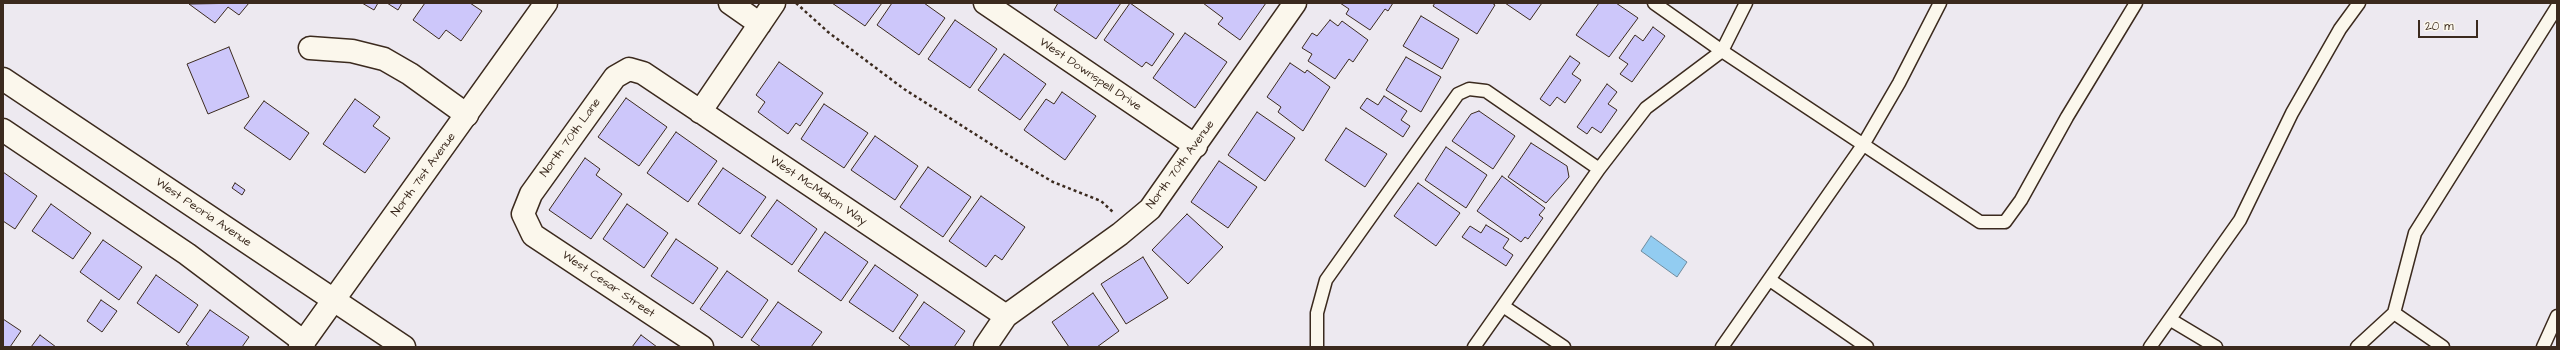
<!DOCTYPE html>
<style>
body{margin:0}
#map{position:relative;width:2560px;height:350px;overflow:hidden;background:#ede9f0;font-family:"Architects Daughter",sans-serif}
canvas{display:block}
.frame{position:absolute;inset:0;border:4px solid #3b2a1e;pointer-events:none}
.scale{position:absolute;left:2418px;top:20px;width:60px;height:18px;box-sizing:border-box;border:2px solid #3b2a1e;border-top:0;padding-left:5px;font-size:12px;line-height:14px;white-space:nowrap;color:#3b2a1e;-webkit-text-stroke:3px #fbf7ec;paint-order:stroke}
</style>
<div id="map">
<canvas width="2560" height="350"></canvas>
<div class="frame"></div>
<div class="scale">20 m</div>
</div>
<script>
const ctx = document.querySelector('canvas').getContext('2d');
ctx.lineJoin = 'round';
function fill(path, color) { ctx.fillStyle = color; ctx.fill(path, 'evenodd'); }
const poly = rows => new Path2D(rows.map(r => 'M' + r).join(''));
function strokePath(path, color, width, dash) { ctx.strokeStyle = color; ctx.lineWidth = width; ctx.lineCap = dash ? 'butt' : 'round'; ctx.setLineDash(dash || []); ctx.stroke(path); }
function write(font, color, halo, rows, align = 'center') {
  ctx.font = font + ' "Architects Daughter",sans-serif'; ctx.lineWidth = 3; ctx.setLineDash([]); ctx.textBaseline = 'middle'; ctx.strokeStyle = halo; ctx.fillStyle = color; for (const [text, x, y, turn = 0] of rows) {
    ctx.save(); ctx.translate(x, y); ctx.rotate((+turn || 0) * Math.PI / 180); ctx.textAlign = isNaN(turn) ? turn : align; if (halo) ctx.strokeText(text, 0, 0); ctx.fillText(text, 0, 0); ctx.restore();
  }
}
const water = poly([
 [1651,236,1687,262,1677,277,1641,251,1651,236]
]);
fill(water, '#92ccf1');
strokePath(water, '#6f8b9d', 1);
const building = poly([
 [249,3,239,15,228,7,215,23,189,4,249,3],
 [362,3,378,3,374,10,362,3],
 [387,3,402,3,398,10,387,3],
 [425,3,470,3,482,11,461,41,446,30,439,39,413,20,425,3],
 [832,3,882,3,865,26,832,3],
 [892,3,924,3,945,18,919,55,877,25,892,3],
 [1058,3,1121,3,1096,39,1054,10,1058,3],
 [1130,3,1174,34,1152,66,1146,62,1142,67,1104,40,1130,3],
 [1203,3,1266,3,1240,40,1218,24,1223,18,1203,3],
 [1340,3,1393,3,1388,11,1385,9,1370,30,1346,14,1349,9,1340,3],
 [1435,3,1492,3,1495,5,1477,34,1433,6,1435,3],
 [1505,3,1542,3,1530,20,1505,3],
 [1599,3,1616,3,1638,18,1609,57,1576,35,1599,3],
 [1421,16,1459,39,1442,69,1403,46,1421,16],
 [955,20,997,49,970,88,928,59,955,20],
 [1330,20,1338,26,1342,21,1368,40,1353,62,1349,59,1335,79,1308,61,1312,54,1302,48,1312,33,1317,36,1330,20],
 [1653,27,1665,36,1632,82,1620,74,1628,64,1619,58,1635,35,1643,41,1653,27],
 [1185,33,1227,62,1195,108,1153,78,1185,33],
 [229,47,249,97,208,114,187,64,229,47],
 [1004,54,1046,84,1020,120,978,90,1004,54],
 [1570,56,1580,63,1572,74,1581,80,1565,103,1557,97,1550,106,1540,99,1570,56],
 [1406,57,1441,77,1421,112,1386,90,1406,57],
 [779,62,823,93,800,126,796,123,788,134,758,112,765,102,756,95,779,62],
 [1290,63,1305,73,1307,70,1330,87,1303,131,1278,112,1281,107,1267,97,1290,63],
 [1607,84,1617,92,1608,104,1617,110,1601,133,1592,127,1587,134,1577,127,1607,84],
 [1062,92,1096,116,1065,160,1024,130,1046,99,1054,104,1062,92],
 [1384,96,1407,111,1401,120,1410,126,1403,137,1360,108,1367,98,1378,105,1384,96],
 [626,98,667,127,639,166,598,137,626,98],
 [355,99,380,117,373,126,390,138,365,173,323,144,355,99],
 [264,101,309,133,290,160,244,128,264,101],
 [824,104,868,133,844,168,801,139,824,104],
 [1479,111,1515,136,1493,169,1452,141,1471,114,1479,111],
 [1257,112,1295,138,1265,181,1228,155,1257,112],
 [1346,128,1387,154,1365,187,1325,160,1346,128],
 [676,132,717,161,688,202,647,173,676,132],
 [875,136,918,166,895,200,851,170,875,136],
 [1531,143,1567,166,1569,177,1546,203,1508,177,1531,143],
 [1446,147,1487,175,1466,208,1425,180,1446,147],
 [585,158,600,169,596,175,622,194,591,239,549,210,585,158],
 [1219,161,1257,187,1228,228,1191,202,1219,161],
 [928,167,971,197,943,237,900,207,928,167],
 [723,168,766,197,740,234,698,204,723,168],
 [3,172,37,196,15,229,3,221,3,172],
 [1502,176,1545,208,1539,215,1543,218,1528,239,1525,237,1521,242,1477,211,1502,176],
 [235,183,245,190,242,195,232,188,235,183],
 [1418,183,1460,213,1436,246,1394,216,1418,183],
 [981,196,1025,227,1002,260,995,255,986,267,949,241,981,196],
 [777,200,817,229,792,265,751,236,777,200],
 [51,204,91,233,73,259,32,231,51,204],
 [627,204,668,233,644,268,603,239,627,204],
 [1187,214,1223,247,1188,284,1152,250,1187,214],
 [1486,225,1509,239,1503,248,1513,255,1506,266,1462,237,1470,226,1481,233,1486,225],
 [825,232,868,262,841,301,798,271,825,232],
 [676,239,718,268,693,304,651,276,676,239],
 [103,240,142,267,119,300,80,272,103,240],
 [1143,257,1168,298,1126,324,1101,284,1143,257],
 [875,265,918,295,893,332,849,302,875,265],
 [727,271,768,300,742,338,700,309,727,271],
 [156,275,198,305,179,333,137,303,156,275],
 [1093,293,1119,331,1097,347,1069,347,1052,322,1093,293],
 [101,300,117,311,102,332,87,321,101,300],
 [778,302,822,332,811,347,761,347,751,340,778,302],
 [924,302,965,331,954,347,911,347,899,338,924,302],
 [210,310,249,337,242,347,190,347,186,344,210,310],
 [3,319,21,331,10,347,3,347,3,319],
 [40,335,56,347,31,347,40,335],
 [641,335,657,347,632,347,641,335]
]);
fill(building, '#cdc7fa');
strokePath(building, '#3b2a1e', 1);
const service = poly([
 [1654,3,1722,51,1980,222,2005,222,2021,200,2067,117,2136,3],
 [1770,280,1867,347],
 [1503,306,1564,347],
 [2394,313,2443,347],
 [2171,320,2216,347],
 [1317,347,1317,313,1326,280,1458,94,1469,89,1486,91,1599,169],
 [1474,347,1599,169,1646,108,1722,51,1746,3],
 [1722,347,1863,145,1899,83,1940,3],
 [2150,347,2240,220,2292,113,2340,29,2359,3],
 [2357,347,2394,313,2415,233,2557,7],
 [2543,347,2557,316]
]);
const minor = poly([
 [730,3,760,24],
 [985,3,1196,146],
 [310,48,352,51,384,59,410,74,467,115],
 [700,112,774,3],
 [3,130,187,254,304,342],
 [702,347,533,235,523,214,531,194,615,77,629,69,643,73,1006,316],
 [985,347,1006,316,1120,234,1150,209,1295,3]
]);
const tertiary = poly([
 [300,347,546,3]
]);
const secondary = poly([
 [3,79,404,347]
]);
strokePath(service, '#3b2a1e', 15);
strokePath(minor, '#3b2a1e', 25);
strokePath(tertiary, '#3b2a1e', 25);
strokePath(secondary, '#3b2a1e', 25);
strokePath(poly([
 [796,3,828,32,904,89,1019,162,1053,182,1101,201,1114,213]
]), '#3b2a1e', 2.5, [3, 3]);
strokePath(service, '#fbf7ec', 12);
strokePath(minor, '#fbf7ec', 22);
strokePath(tertiary, '#fbf7ec', 22);
strokePath(secondary, '#fbf7ec', 22);
write('12px', '#3b2a1e', '#fbf7ec', [
 ["West Downspell Drive",1090,75,34],
 ["North 70th Lane",571,138,-54],
 ["North 70th Avenue",1181,165,-54],
 ["North 71st Avenue",424,175,-54],
 ["West McMahon Way",818,191,34],
 ["West Peoria Avenue",203,213,34],
 ["West Cesar Street",608,285,34]
]);
</script>
